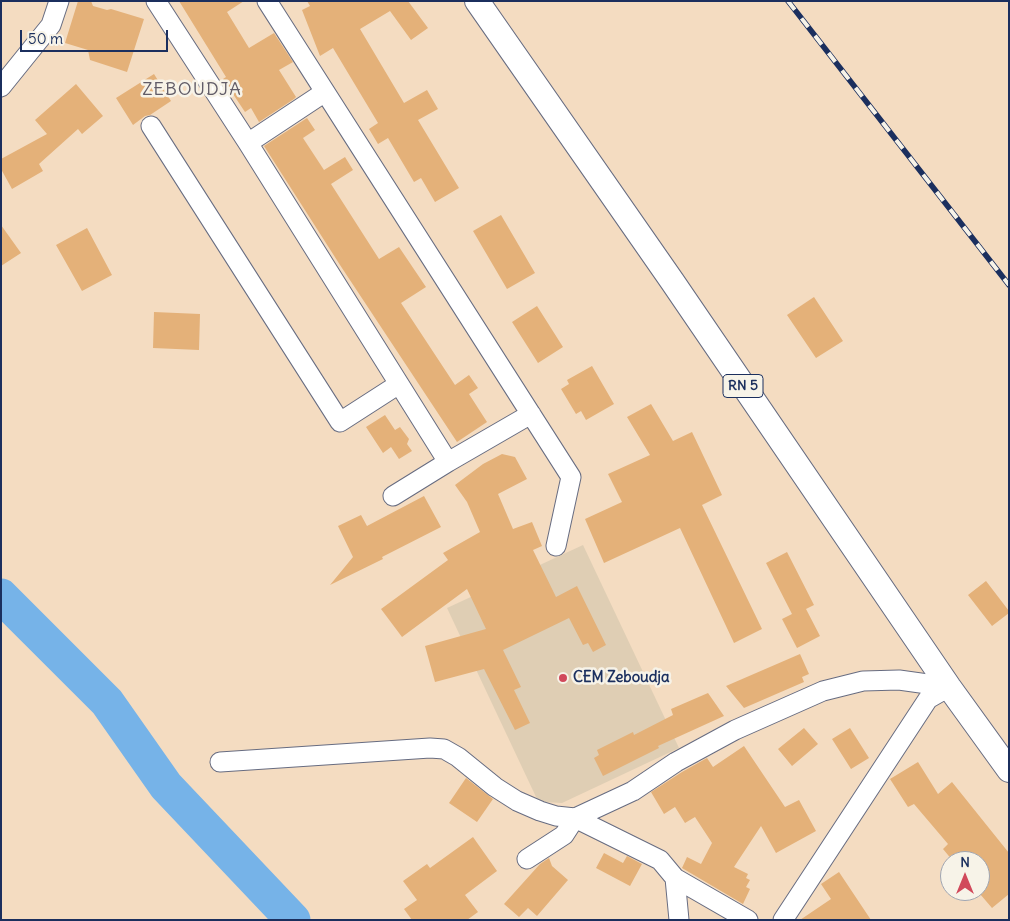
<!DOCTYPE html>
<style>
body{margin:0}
#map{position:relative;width:1010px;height:921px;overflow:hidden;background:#f4dcc1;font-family:Delius,sans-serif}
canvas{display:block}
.frame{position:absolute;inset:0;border:2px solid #1b2f5e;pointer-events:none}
.north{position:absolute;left:940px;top:851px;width:50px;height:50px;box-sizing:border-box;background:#f7f3e8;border:1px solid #9fa5b1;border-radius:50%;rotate:0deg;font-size:14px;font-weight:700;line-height:20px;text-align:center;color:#1b2f5e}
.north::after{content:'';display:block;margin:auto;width:18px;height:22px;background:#d1495b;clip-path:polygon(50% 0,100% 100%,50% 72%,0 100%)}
.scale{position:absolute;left:20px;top:30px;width:148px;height:22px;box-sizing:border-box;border:2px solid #1b2f5e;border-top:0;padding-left:6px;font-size:15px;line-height:18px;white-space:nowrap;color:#1b2f5e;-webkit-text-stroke:4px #f7f3e8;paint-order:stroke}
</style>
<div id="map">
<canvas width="1010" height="921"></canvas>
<div class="frame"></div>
<div class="north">N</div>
<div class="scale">50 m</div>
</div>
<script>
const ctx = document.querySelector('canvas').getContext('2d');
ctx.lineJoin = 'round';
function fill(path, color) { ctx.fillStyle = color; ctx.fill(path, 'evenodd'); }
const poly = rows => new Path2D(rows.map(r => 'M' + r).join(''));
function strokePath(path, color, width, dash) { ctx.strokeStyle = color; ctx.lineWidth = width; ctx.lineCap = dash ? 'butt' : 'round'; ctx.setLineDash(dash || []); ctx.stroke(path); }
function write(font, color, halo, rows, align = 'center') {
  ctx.font = font + ' Delius,sans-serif'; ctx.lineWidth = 5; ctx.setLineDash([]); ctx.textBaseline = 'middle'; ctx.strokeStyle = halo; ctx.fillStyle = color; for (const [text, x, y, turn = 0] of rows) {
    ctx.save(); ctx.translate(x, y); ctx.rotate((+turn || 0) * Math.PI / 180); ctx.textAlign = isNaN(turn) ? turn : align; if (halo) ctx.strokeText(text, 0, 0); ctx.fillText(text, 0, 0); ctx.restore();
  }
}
fill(poly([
 [583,545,679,748,562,803,545,802,537,799,447,608]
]), '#dfceb4');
strokePath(poly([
 [1,596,107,702,166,786,293,920]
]), '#76b3e8', 35);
fill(poly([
 [78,1,91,1,93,6,107,10,111,9,144,19,127,72,90,60,88,50,65,43],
 [179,1,244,1,227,12,249,48,274,33,293,62,279,70,296,97,294,99,259,122,251,108,245,112,223,79,226,77],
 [307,1,408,1,428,28,411,40,390,11,360,29,404,103,427,90,438,109,418,120,459,188,435,202,421,178,414,182,388,138,378,144,369,129,378,123,333,48,320,56,302,10,310,6],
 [154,74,171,101,150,115,145,116,133,125,116,98],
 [76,84,103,116,82,134,78,129,39,164,43,171,12,189,1,169,1,159,47,134,35,120],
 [307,118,315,130,303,138,324,170,345,157,353,170,331,184,379,259,399,247,426,287,401,303,455,385,469,375,478,388,469,394,487,422,457,442,340,265,264,146],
 [501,215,535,273,507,289,473,231],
 [1,225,21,253,1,266],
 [87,228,112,275,82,291,56,245],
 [814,297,843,341,816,358,787,315],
 [537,306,563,347,538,363,512,322],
 [154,312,200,314,199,350,153,348],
 [592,366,614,404,586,420,581,411,576,414,561,389,569,384,567,380],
 [651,404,673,441,692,432,722,495,702,505,762,629,734,643,680,528,604,563,585,519,622,502,608,474,650,455,627,417],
 [385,415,395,430,400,427,409,439,407,444,412,451,399,459,391,447,383,453,366,427],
 [502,454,515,457,527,479,498,494,513,529,532,522,542,546,533,550,556,597,577,586,606,645,593,652,588,643,583,645,569,618,503,650,521,687,514,690,530,723,515,730,484,669,435,682,425,646,486,629,467,589,402,637,381,609,448,560,443,553,480,532,467,502,455,485,483,464],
 [424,496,441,527,382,557,383,559,330,585,353,557,338,526,361,515,367,526],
 [787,552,814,605,806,609,820,636,797,648,782,619,792,614,766,563],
 [986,581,1009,611,1009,613,992,626,968,595],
 [800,654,809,674,802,677,804,682,744,708,726,686],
 [708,693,724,716,658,746,659,748,603,776,594,758,599,755,597,750,633,732,634,735,673,715,671,709],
 [804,728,818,744,792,766,778,749],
 [850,728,869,758,851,769,832,739],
 [744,746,785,807,799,800,816,831,776,853,761,826,734,867,748,874,746,878,750,880,746,887,750,889,743,904,682,868,687,857,701,864,712,843,695,817,685,823,675,807,664,814,651,792,682,772,707,758,713,767],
 [918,762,938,794,952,782,1009,853,1009,894,992,908,980,894,980,861,953,861,943,849,948,844,914,804,908,807,890,779],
 [466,778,493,799,477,822,449,803],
 [473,837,497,871,465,895,478,912,467,920,412,920,404,909,417,900,403,881,427,864,430,868],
 [604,853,623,863,627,856,642,864,630,886,596,868],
 [549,858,552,866,568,880,537,916,528,908,519,917,504,904,540,864],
 [839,872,871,920,800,920,831,899,821,884]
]), '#e4b179');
const minor = poly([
 [156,1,248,143,448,462],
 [267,1,571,477,556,546],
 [1,87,51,25,59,1],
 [151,126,340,422,399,384],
 [248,143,325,92],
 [393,496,448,462,531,414],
 [220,762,430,748,444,749,458,757,495,787,517,801,540,811,556,816,575,818,660,860,675,878,748,920],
 [527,859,564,835,575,818,633,791,676,762,735,730,823,691,863,681,899,680,949,687],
 [675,878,679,920],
 [783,920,928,699,949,687]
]);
const major = poly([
 [477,1,672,281,949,687,1009,770]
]);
strokePath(minor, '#676c81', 21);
strokePath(major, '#676c81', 26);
strokePath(minor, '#fff', 19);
strokePath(major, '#fff', 24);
const rail = poly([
 [788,1,1009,285]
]);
strokePath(rail, '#1b2f5e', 5.5);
strokePath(rail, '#f7f3e8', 4, [11]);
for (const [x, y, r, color] of [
 [563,678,5,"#d1495b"]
]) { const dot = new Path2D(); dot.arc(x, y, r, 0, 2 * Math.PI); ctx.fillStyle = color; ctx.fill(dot); strokePath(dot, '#f7f3e8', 2); }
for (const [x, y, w] of [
 [743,386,40]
]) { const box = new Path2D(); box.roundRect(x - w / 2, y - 11.5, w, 23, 4); ctx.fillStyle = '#f7f3e8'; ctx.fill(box); strokePath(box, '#1b2f5e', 1); }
write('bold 14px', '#1b2f5e', null, [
 ["RN 5",743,386]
]);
write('bold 15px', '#1b2f5e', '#f7f3e8', [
 ["CEM Zeboudja",573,678]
], 'left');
ctx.letterSpacing = '1px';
write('18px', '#615c67', '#f7f3e8', [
 ["ZEBOUDJA",192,90]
]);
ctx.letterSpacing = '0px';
</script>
